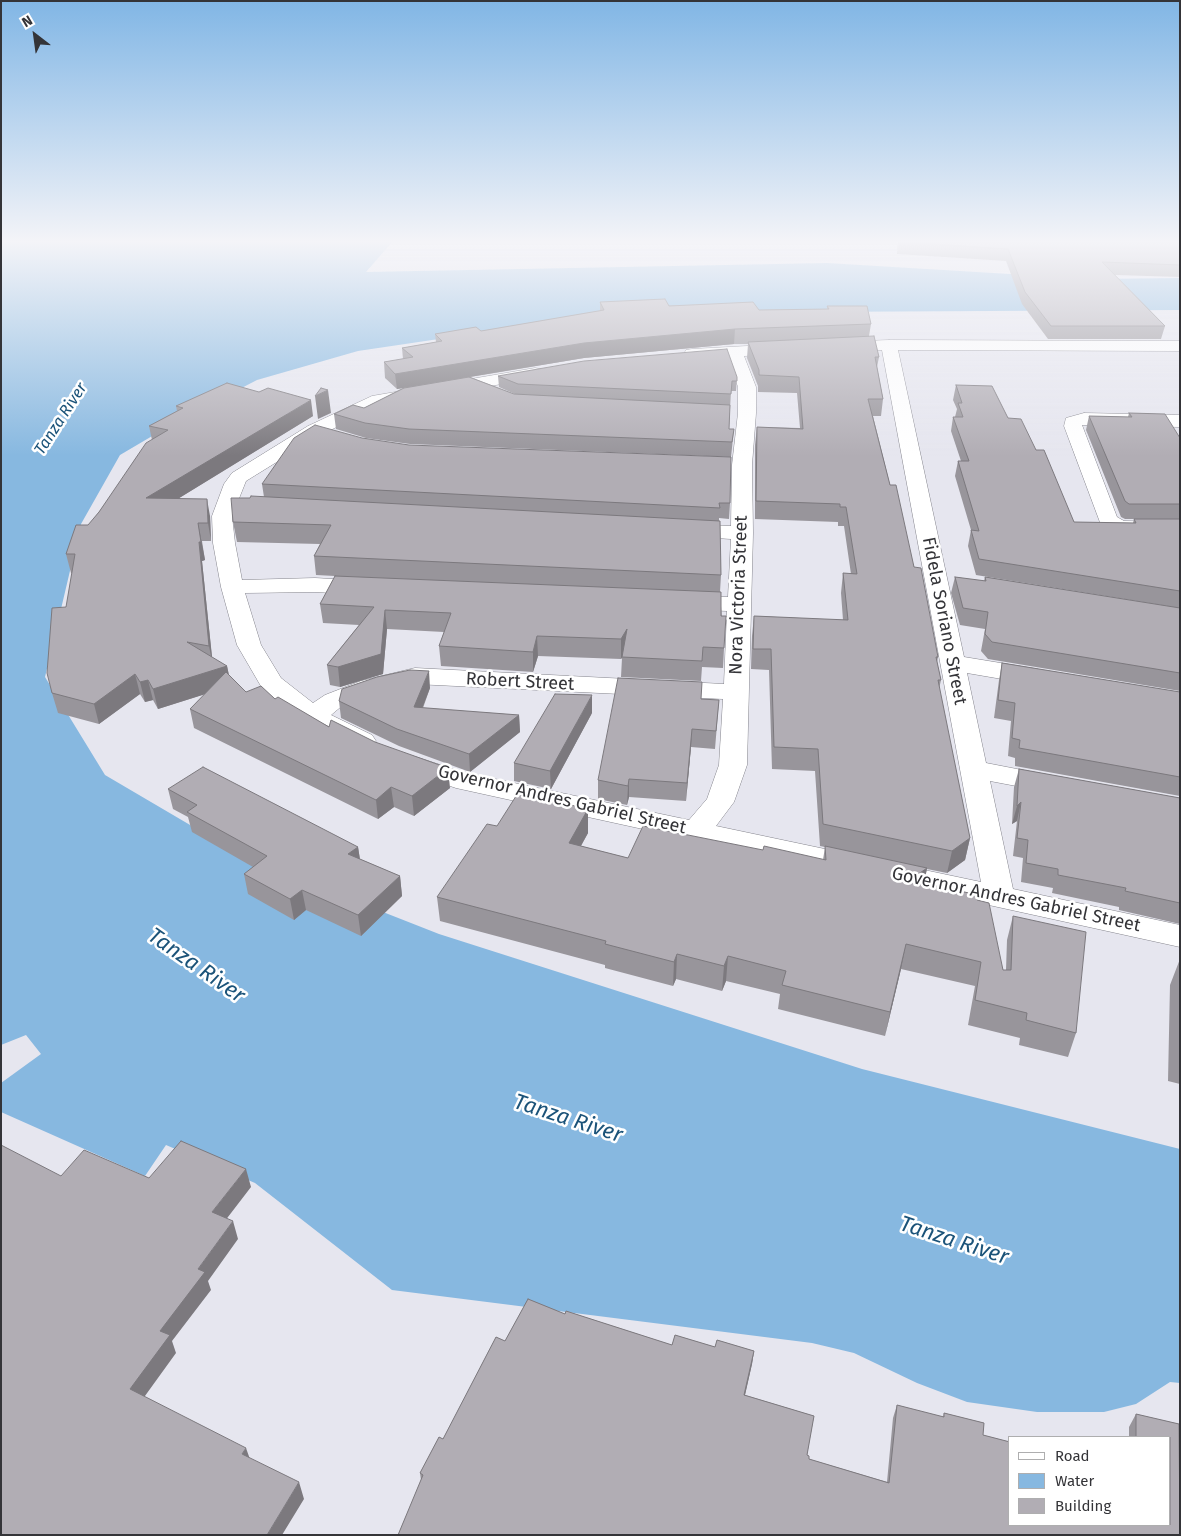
<!DOCTYPE html>
<style>
body{margin:0}
#map{position:relative;width:1181px;height:1536px;overflow:hidden;background:#e6e6ef;font-family:"Fira Sans",sans-serif}
canvas{display:block}
.frame{position:absolute;inset:0;border:2px solid #343438;pointer-events:none}
.legend{position:absolute;left:1008px;top:1436px;width:162px;height:90px;box-sizing:border-box;background:#fff;border:1px solid #aeaeaf;margin:0;padding:6px 9px;list-style:none;font-size:15px;color:#343438}
.legend li{display:flex;align-items:center;gap:10px;height:25px}
.legend b{width:25px;border:1px solid #aeaeaf}
.north{position:absolute;left:10px;top:10px;width:50px;height:50px;-webkit-text-stroke:4px #fff;paint-order:stroke;rotate:330deg;font-size:14px;font-weight:700;line-height:20px;text-align:center;color:#343438}
.north::after{content:'';display:block;margin:auto;width:18px;height:22px;background:#343438;clip-path:polygon(50% 0,100% 100%,50% 72%,0 100%)}
</style>
<div id="map">
<canvas width="1181" height="1536"></canvas>
<div class="frame"></div>
<ul class="legend">
<li><b style="height:6px;background:#fff"></b>Road</li>
<li><b style="height:14px;background:#87b8e0"></b>Water</li>
<li><b style="height:14px;background:#b1adb4"></b>Building</li>
</ul>
<div class="north">N</div>
</div>
<script>
const ctx = document.querySelector('canvas').getContext('2d');
ctx.lineJoin = 'round';
function fill(path, color) { ctx.fillStyle = color; ctx.fill(path, 'evenodd'); }
const poly = rows => new Path2D(rows.map(r => 'M' + r).join(''));
function strokePath(path, color, width, dash) { ctx.strokeStyle = color; ctx.lineWidth = width; ctx.lineCap = dash ? 'butt' : 'round'; ctx.setLineDash(dash || []); ctx.stroke(path); }
function write(font, color, halo, rows, align = 'center') {
  ctx.font = font + ' "Fira Sans",sans-serif'; ctx.lineWidth = 5; ctx.setLineDash([]); ctx.textBaseline = 'middle'; ctx.strokeStyle = halo; ctx.fillStyle = color; for (const [text, x, y, turn = 0] of rows) {
    ctx.save(); ctx.translate(x, y); ctx.rotate((+turn || 0) * Math.PI / 180); ctx.textAlign = isNaN(turn) ? turn : align; if (halo) ctx.strokeText(text, 0, 0); ctx.fillText(text, 0, 0); ctx.restore();
  }
}
fill(poly([
 [1,241,393,241,366,272,827,263,1093,279,1180,278,1180,310,614,313,358,351,257,380,176,422,120,455,81,524,45,677,105,775,248,859,439,934,862,1069,1180,1149,1180,1383,1170,1382,1136,1404,1104,1412,1037,1412,967,1402,917,1383,854,1353,812,1343,392,1290,255,1183,166,1145,145,1176,1,1112,1,1083,41,1054,26,1035,1,1045]
]), '#87b8e0');
const minor = poly([
 [889,340,1180,341,1180,351,898,350,964,657,1037,669,1046,672,1050,677,1046,682,1037,685,967,673,986,763,1063,778,1067,784,1063,790,1053,793,990,781,1013,889,1180,925,1180,947,456,788,403,770,399,764,403,758,413,756,462,772,689,820,707,799,719,765,723,699,415,684,378,692,343,705,331,715,372,735,376,741,372,747,363,749,354,747,304,722,262,688,237,645,221,587,213,543,212,516,224,484,232,473,308,426,372,396,535,368,541,369,544,373,541,377,383,405,322,434,246,481,232,516,235,543,242,580,315,578,367,581,375,583,378,588,375,593,367,595,315,592,245,593,261,645,281,678,313,703,325,695,361,681,415,668,724,684,727,611,685,609,677,607,673,602,677,597,685,595,728,597,731,539,684,536,676,535,673,530,676,525,684,524,731,526,732,465,738,413,738,387,728,357,692,359,686,358,684,354,686,350,692,349,784,344,790,345,792,349,790,353,784,354,744,356,756,387,756,413,752,465,753,533,747,765,734,802,716,826,981,882,882,350,839,352,833,350,831,347,833,344,839,342,889,340],
 [1084,413,1180,415,1180,427,1082,425,1117,517,1124,521,1180,522,1180,534,1124,533,1110,530,1101,525,1064,426,1066,418,1084,413]
]);
strokePath(minor, '#85858d', 1);
fill(minor, '#fff');
fill(poly([
 [898,241,1180,241,1180,277,1115,275,1165,326,1161,339,1048,339,1022,304,1006,261,897,254],
 [600,302,759,310,827,309,827,306,871,324,869,336,879,357,877,367,883,399,881,416,873,416,890,485,914,567,938,657,937,662,941,680,939,689,970,838,965,860,947,873,927,869,924,883,977,900,1003,970,1006,970,1007,940,1013,916,1076,1033,1068,1057,1019,1045,1020,1038,968,1025,975,986,901,969,885,1036,778,1009,780,994,726,981,722,991,676,979,673,986,605,968,605,965,440,921,437,897,497,826,588,809,588,833,581,846,628,858,763,850,823,860,825,847,820,846,815,771,772,769,769,670,751,669,752,636,754,616,843,620,841,593,843,573,851,574,844,526,838,526,838,522,755,519,755,445,757,427,800,428,797,393,758,392,758,386,747,358,748,344,734,344,584,358,470,377,514,394,517,395,499,387,498,376,737,377,736,391,731,391,729,429,734,429,731,457,410,444,366,438,336,429,334,414,364,408,403,388,397,389,385,378,384,362,403,359,402,348,436,342,435,334,481,331,600,311],
 [956,385,1008,418,1036,450,1074,522,1133,523,1134,519,1125,519,1121,517,1086,430,1089,416,1128,417,1129,413,1180,438,1180,608,976,575,968,546,971,530,955,476,958,461,961,461,951,431,953,417,955,417,957,409,953,400],
 [176,406,313,416,179,498,210,516,211,541,202,541,205,560,202,561,212,658,227,666,229,675,246,692,275,699,450,788,414,816,394,807,378,819,194,728,190,709,205,694,158,709,153,700,145,702,140,694,99,724,58,713,52,693,72,573,71,573,66,554,99,512,152,440,149,426,177,411],
 [362,438,730,503,729,519,719,518,719,521,721,575,720,592,724,648,723,668,702,667,701,681,621,677,622,658,621,659,538,656,533,672,441,666,439,646,444,632,387,629,383,674,340,687,330,685,327,665,359,625,323,623,320,604,335,576,316,575,314,556,320,544,237,542,233,522,250,498,264,497,262,484],
 [955,577,984,581,985,577,1180,608,1180,691,988,659,981,651,985,629,960,625,951,593],
 [1002,663,1180,692,1180,796,1015,766,1015,758,1008,756,1011,721,994,718,999,680],
 [430,688,423,708,519,715,520,732,470,772,399,746,341,718,339,701],
 [701,699,719,700,715,749,691,747,686,801,629,797,627,805,598,799,598,780],
 [592,713,551,789,514,781,514,763],
 [1019,769,1180,798,1180,924,1119,910,1119,907,1052,893,1053,888,1021,882,1023,858,1013,856,1017,821,1012,824,1014,787],
 [168,789,358,847,360,859,400,876,402,896,361,936,306,910,294,920,248,894,244,874,253,867,192,832,188,817,173,809],
 [1180,959,1180,1084,1168,1081,1170,985],
 [528,1299,565,1314,566,1311,672,1345,675,1335,715,1347,717,1340,754,1351,752,1364,745,1395,814,1416,807,1455,809,1456,809,1459,887,1482,893,1418,897,1405,943,1417,944,1413,984,1423,983,1435,1010,1442,1010,1525,1170,1525,1170,1437,1129,1437,1129,1427,1136,1414,1179,1424,1180,1535,398,1535,421,1480,420,1473,439,1437,443,1439,496,1337,505,1341]
]), '#98959b');
fill(poly([
 [735,329,734,344,584,358,397,389,395,374,584,343],
 [328,390,331,413,318,419,315,396],
 [311,400,313,416,150,516,146,498],
 [207,499,210,516,211,541,208,523],
 [198,523,205,560,202,561,213,666,209,646,199,542],
 [385,610,387,629,383,674,340,687,338,667],
 [627,629,627,648,621,659,621,639],
 [537,636,538,656,533,672,533,652],
 [227,666,231,686,158,709,153,689],
 [429,671,430,688,416,724,414,707],
 [135,674,140,694,99,724,94,704],
 [148,680,153,700,145,702,140,682],
 [592,695,592,713,551,789,550,771],
 [519,715,520,732,470,772,469,754],
 [692,729,691,747,686,801,687,783],
 [448,768,450,788,414,816,412,796],
 [629,779,629,797,627,805,628,786],
 [391,787,394,807,378,819,376,800],
 [1021,802,1017,821,1012,824,1017,806],
 [588,809,588,833,569,867,569,843],
 [970,838,965,860,947,873,952,851],
 [358,847,361,867,348,854],
 [927,868,922,892,910,880],
 [400,876,402,896,361,936,358,915],
 [302,890,306,910,294,920,290,899],
 [906,944,901,969,885,1036,890,1012],
 [677,954,676,979,673,986,674,962],
 [728,956,726,981,722,991,724,966],
 [246,1169,251,1187,218,1230,212,1212],
 [233,1221,238,1239,208,1281,211,1290,172,1341,176,1353,137,1407,130,1389,160,1331,198,1269],
 [754,1351,752,1364,742,1408,744,1395],
 [246,1448,252,1465,242,1454],
 [299,1482,304,1499,282,1535,267,1535]
]), '#7c797e');
const building = poly([
 [899,241,1159,241,1180,242,1180,265,1102,262,1165,326,1051,326,1025,292,1008,249,899,242,899,241],
 [665,299,669,306,753,302,759,310,829,309,827,306,867,306,871,324,735,329,584,343,395,374,384,362,413,357,402,348,442,341,435,334,476,327,481,331,604,310,600,302,665,299],
 [874,336,879,357,875,357,883,399,868,399,890,485,896,485,914,567,921,568,938,657,936,657,941,680,938,680,970,838,952,851,823,824,818,749,774,747,771,649,753,649,754,616,848,620,843,573,857,574,846,507,840,507,840,504,756,501,757,427,803,429,799,377,759,375,759,370,748,342,874,336],
 [727,349,737,377,737,381,732,381,731,394,518,384,498,376,584,361,727,349],
 [469,377,514,394,730,405,729,429,734,429,732,442,409,429,365,423,334,414,353,405,364,408,404,388,469,377],
 [227,383,259,392,268,388,311,400,146,498,207,499,208,523,198,523,201,542,199,542,209,646,187,642,227,666,153,689,148,680,140,682,135,674,94,704,52,693,47,673,52,608,66,607,75,554,66,554,76,525,88,525,99,512,146,443,168,430,149,426,183,408,176,406,227,383],
 [956,385,992,386,1008,418,1021,419,1036,450,1044,450,1074,522,1136,523,1134,519,1180,519,1180,591,979,559,971,530,979,531,958,461,969,461,953,417,963,417,958,403,962,403,956,385],
 [321,388,328,390,315,396,321,388],
 [1129,413,1165,414,1180,438,1180,504,1129,504,1125,501,1089,416,1132,417,1129,413],
 [315,425,362,438,409,445,731,457,730,503,719,503,720,508,262,484,294,438,315,425],
 [251,496,720,521,721,575,314,556,331,525,233,522,231,498,250,498,251,496],
 [335,576,721,592,721,616,726,616,724,648,703,647,702,661,622,657,627,629,621,639,537,636,533,652,439,646,451,613,385,610,381,654,338,667,327,665,374,607,320,604,335,576],
 [955,577,986,581,985,577,1180,608,1180,673,992,642,985,634,988,612,963,608,955,577],
 [1002,663,1180,692,1180,777,1019,748,1020,740,1012,738,1015,703,998,700,1002,663],
 [410,670,429,671,414,707,519,715,469,754,397,729,339,701,342,689,377,677,410,670],
 [226,672,246,692,261,686,275,699,278,697,329,727,331,720,375,742,448,768,412,796,391,787,376,800,190,709,226,672],
 [618,678,702,682,701,699,719,700,716,731,692,729,687,783,629,779,628,786,598,780,618,678],
 [555,694,592,695,550,771,514,763,555,694],
 [203,767,358,847,348,854,400,876,358,915,302,890,290,899,244,874,267,856,187,812,197,805,168,789,203,767],
 [1019,769,1180,798,1180,903,1125,891,1126,888,1058,875,1058,869,1026,863,1028,840,1017,838,1021,802,1017,806,1019,769],
 [518,793,588,809,569,843,628,858,643,826,763,850,764,846,826,860,825,846,927,868,910,880,978,895,977,900,989,903,1003,970,1011,970,1013,916,1086,932,1076,1033,1026,1020,1027,1013,975,1000,981,962,906,944,890,1012,782,985,786,971,728,956,724,966,677,954,674,962,605,944,606,941,437,897,487,824,497,826,518,793],
 [181,1141,246,1169,212,1212,233,1221,198,1269,205,1272,160,1331,170,1335,130,1389,246,1448,242,1454,299,1482,267,1535,1,1535,1,1145,61,1176,84,1150,149,1178,181,1141],
 [528,1299,565,1314,566,1311,672,1345,675,1335,715,1347,717,1340,754,1351,744,1395,814,1416,807,1455,809,1456,809,1459,889,1483,897,1405,944,1417,944,1413,984,1423,983,1435,1010,1442,1010,1525,1170,1525,1170,1437,1136,1437,1136,1414,1179,1424,1180,1535,398,1535,423,1475,420,1473,439,1437,443,1439,496,1337,505,1341,528,1299]
]);
fill(building, '#b1adb4');
strokePath(building, '#7c797e', 1);
const sky = ctx.createLinearGradient(0, 0, 0, 456);
sky.addColorStop(0, '#81b6e5');
sky.addColorStop(0.53, '#f4f4f8');
sky.addColorStop(1, '#f4f4f800');
ctx.fillStyle = sky;
ctx.fillRect(0, 0, 1181, 456);
write('italic 16px', '#1b5379', '#fff', [
 ["Tanza River",61,419,-57]
]);
write('18px', '#343438', '#fff', [
 ["Nora Victoria Street",739,595,-88],
 ["Fidela Soriano Street",944,621,79],
 ["Robert Street",520,682,3],
 ["Governor Andres Gabriel Street",562,800,13],
 ["Governor Andres Gabriel Street",1016,900,12]
]);
write('italic 22px', '#1b5379', '#fff', [
 ["Tanza River",196,966,35],
 ["Tanza River",568,1119,18],
 ["Tanza River",954,1241,18]
]);
</script>
